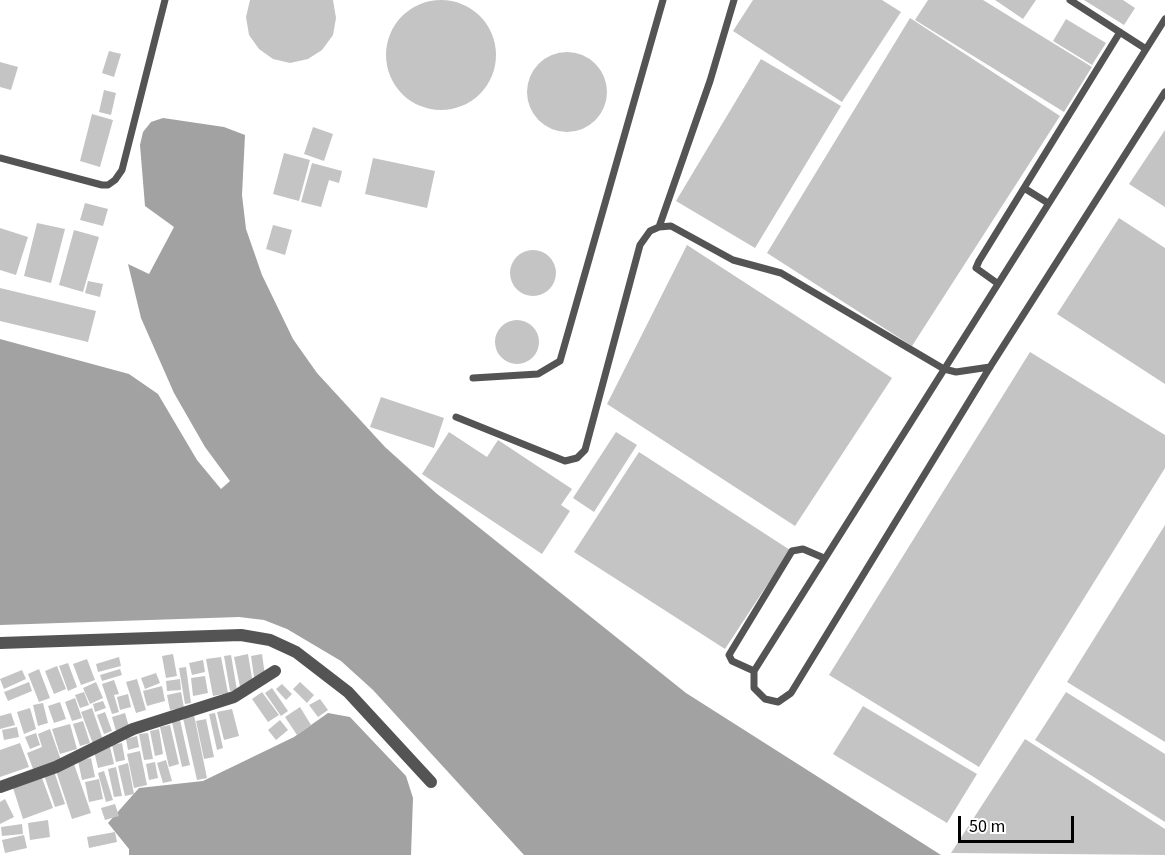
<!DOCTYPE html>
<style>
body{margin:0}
#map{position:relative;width:1165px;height:855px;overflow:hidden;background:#fff;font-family:"Source Sans 3",sans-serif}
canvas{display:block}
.scale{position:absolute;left:958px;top:816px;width:116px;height:27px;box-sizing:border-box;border:3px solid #000;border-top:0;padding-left:8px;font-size:18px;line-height:21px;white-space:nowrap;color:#000;-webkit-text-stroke:4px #fff;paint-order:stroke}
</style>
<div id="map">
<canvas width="1165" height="855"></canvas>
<div class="scale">50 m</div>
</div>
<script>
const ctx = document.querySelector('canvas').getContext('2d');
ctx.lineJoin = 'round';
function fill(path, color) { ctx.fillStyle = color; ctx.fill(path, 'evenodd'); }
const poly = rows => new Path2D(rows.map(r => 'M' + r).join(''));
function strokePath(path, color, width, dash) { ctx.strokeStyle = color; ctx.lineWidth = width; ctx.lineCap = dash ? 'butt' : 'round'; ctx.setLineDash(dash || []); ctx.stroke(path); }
fill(poly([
 [163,118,224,127,245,135,242,195,246,229,262,275,293,339,317,373,385,447,436,493,686,693,941,855,524,855,373,690,341,661,287,629,264,620,239,617,0,625,0,339,129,374,158,394,197,460,221,489,230,481,205,447,174,393,141,318,128,264,149,274,174,227,145,206,140,145,143,132,151,122],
 [328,713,350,717,406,776,413,798,411,855,129,855,129,849,108,823,139,788,203,781,294,737]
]), '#a2a2a2');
fill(poly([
 '386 55a55 55 0 1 1 110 0a55 55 0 1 1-110 0Z',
 [250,0,333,0,336,18,333,35,322,50,308,59,290,63,273,59,259,49,249,35,246,17],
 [753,0,882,0,901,12,842,102,733,31],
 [928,0,983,0,1092,67,1064,112,915,20],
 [995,0,1036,0,1023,19],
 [1084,0,1123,0,1135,8,1124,25],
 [910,18,1060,116,912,346,767,253],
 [1066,19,1106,43,1092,65,1053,41],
 [109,51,121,54,114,77,102,73],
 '527 92a40 40 0 1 1 80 0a40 40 0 1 1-80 0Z',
 [761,59,841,106,755,248,676,201],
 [0,62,18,67,11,90,0,87],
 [104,90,116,93,111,115,99,112],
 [92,114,113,120,100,167,80,161],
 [313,127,333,134,324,161,304,154],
 [1165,130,1165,207,1129,184],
 [284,153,310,160,299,201,273,194],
 [373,158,435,171,427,208,365,194],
 [312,163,342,171,339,183,329,180,321,207,301,202],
 [85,203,108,209,103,226,80,220],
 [1119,218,1165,248,1165,384,1057,314],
 [37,223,65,229,51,283,24,276],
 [273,225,292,230,285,255,266,249],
 [0,228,28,237,16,275,0,270],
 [74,230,99,237,83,292,59,285],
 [687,245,892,378,795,526,607,404],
 '510 273a23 23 0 1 1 46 0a23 23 0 1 1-46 0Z',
 [88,281,103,284,100,297,85,293],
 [0,288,96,311,88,342,0,321],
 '495 342a22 22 0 1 1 44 0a22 22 0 1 1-44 0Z',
 [1030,352,1165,435,1165,468,979,767,829,675],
 [381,397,444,418,434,448,370,427],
 [449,432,487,457,498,440,572,489,561,505,570,511,542,554,422,474],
 [616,432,637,445,594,512,573,498],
 [639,452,790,550,725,649,574,552],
 [1165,525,1165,742,1067,682],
 [173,654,177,676,166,678,162,656],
 [248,654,253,684,240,687,234,657],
 [262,654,265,676,254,677,251,656],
 [231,655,237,690,230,691,224,656],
 [119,657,121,666,98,672,96,664],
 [221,657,228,693,213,696,206,659],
 [87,659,95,680,81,685,73,664],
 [203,660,205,672,192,675,189,663],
 [68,663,77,687,68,691,59,666],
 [57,666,66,689,54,694,45,671],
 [186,667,191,703,185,704,179,668],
 [39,669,50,698,39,702,28,674],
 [120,669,122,675,102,681,100,675],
 [22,670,26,679,4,689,0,679],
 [156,673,160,683,145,689,141,678],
 [205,676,208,693,193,696,191,678],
 [137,679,146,710,136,713,126,682],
 [180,679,181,690,167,691,166,681],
 [114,680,119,694,114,695,119,712,112,714,102,684],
 [29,682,32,691,8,701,4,692],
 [96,682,103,698,90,704,83,688],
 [300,682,314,695,307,703,293,689],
 [282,684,292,694,286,700,276,689],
 [162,686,165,701,147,706,143,691],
 [272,688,288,711,281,716,265,693],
 [84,692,89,705,80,708,75,695],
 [181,692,184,708,170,710,167,695],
 [262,692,279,715,268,722,252,699],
 [1066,692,1165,754,1165,822,1035,740],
 [128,694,131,707,120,710,117,697],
 [75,698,82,718,72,721,65,702],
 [320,699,328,710,318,717,309,705],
 [103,701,106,708,95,712,93,704],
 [60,702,66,719,54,723,48,706],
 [43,703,48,723,38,726,33,705],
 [863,706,977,774,947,823,833,754],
 [300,707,311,725,297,735,285,717],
 [30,708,36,729,24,734,17,712],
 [92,708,103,740,93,744,81,712],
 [232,709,239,736,224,740,217,712],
 [105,712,112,731,104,734,97,715],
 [11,713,15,725,0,729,0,716],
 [125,713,129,727,116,731,112,717],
 [215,713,223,748,217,750,209,714],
 [194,715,207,778,197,780,183,718],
 [206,719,214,757,204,759,196,721],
 [180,720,190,765,182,767,172,722],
 [280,720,288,730,276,740,268,730],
 [83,721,90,743,80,746,73,724],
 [70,724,77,749,60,754,52,729],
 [170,725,179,764,169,767,160,727],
 [17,727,19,737,4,740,2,730],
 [50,729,61,760,35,774,27,753,42,747,38,734],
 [159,729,163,754,155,756,150,731],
 [36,733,40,745,30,749,25,737],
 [148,733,153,759,144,760,139,734],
 [137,736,139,747,128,750,126,739],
 [1025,739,1165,829,1165,855,951,853],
 [20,743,29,767,0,777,0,750],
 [122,743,125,760,116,762,112,745],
 [110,747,114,764,98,768,94,751],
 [140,751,147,785,134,788,127,754],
 [91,758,95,777,82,780,78,761],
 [166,760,172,781,163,783,157,763],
 [155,762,158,778,149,780,146,764],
 [128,763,134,794,125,796,118,766],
 [74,764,91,813,72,819,56,771],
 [116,767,122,796,114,797,108,769],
 [54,771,65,804,55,807,44,775],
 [104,771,113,800,106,802,98,773],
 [42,778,53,808,23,819,13,788],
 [99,779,103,799,89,802,85,782],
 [5,799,14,817,0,824,0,802],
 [115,804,119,816,105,820,101,808],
 [48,820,50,837,30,840,28,823],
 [22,824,23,834,2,836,1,827],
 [115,832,117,842,89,848,87,837],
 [24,835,27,848,5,853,2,840]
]), '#c4c4c4');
strokePath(poly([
 [1070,0,1146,49],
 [1165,19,754,671,754,688,765,699,778,702,791,693,990,367,1165,92],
 [0,158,102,185,108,185,115,180,122,170,165,0],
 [1024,188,1048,203],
 [659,227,710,81,734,0],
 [997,283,976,268,979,261,1120,32],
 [473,378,538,374,560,361,663,0],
 [456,417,565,461,577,458,585,450,640,245,650,231,659,227,671,226,733,260,781,273,944,369,956,372,990,367],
 [754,671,732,661,729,655,792,551,803,549,824,558]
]), '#545454', 7);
strokePath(poly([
 [0,643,241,635,270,640,296,652,348,692,431,782],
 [0,787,56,767,133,729,234,697,275,671]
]), '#545454', 12);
</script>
